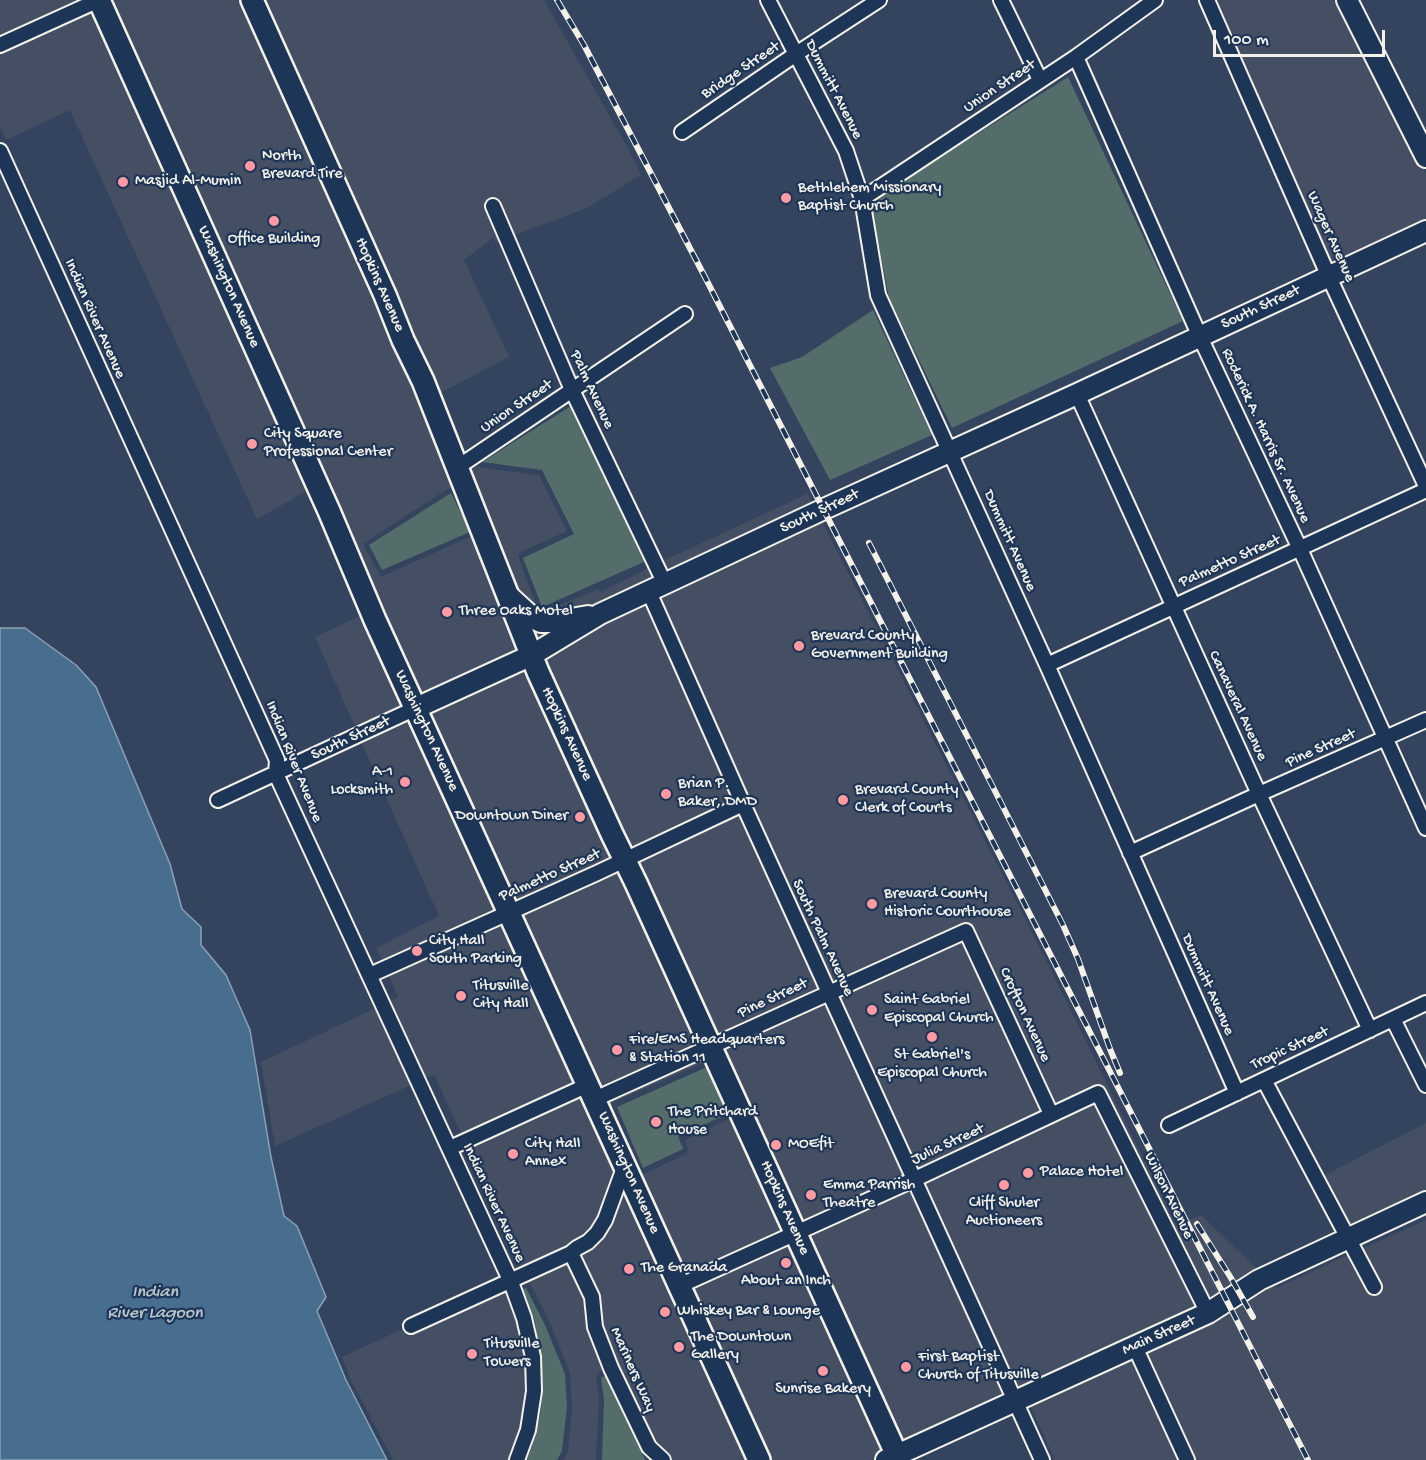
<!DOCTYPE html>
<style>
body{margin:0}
#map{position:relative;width:1426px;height:1460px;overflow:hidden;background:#34445f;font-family:"Gochi Hand",sans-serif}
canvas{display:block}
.scale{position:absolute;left:1213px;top:30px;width:172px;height:27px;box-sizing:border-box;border:3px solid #f4f1e8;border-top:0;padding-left:8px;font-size:18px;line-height:21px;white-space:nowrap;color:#f4f1e8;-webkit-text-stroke:4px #1d3557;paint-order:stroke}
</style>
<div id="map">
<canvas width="1426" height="1460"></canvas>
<div class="scale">100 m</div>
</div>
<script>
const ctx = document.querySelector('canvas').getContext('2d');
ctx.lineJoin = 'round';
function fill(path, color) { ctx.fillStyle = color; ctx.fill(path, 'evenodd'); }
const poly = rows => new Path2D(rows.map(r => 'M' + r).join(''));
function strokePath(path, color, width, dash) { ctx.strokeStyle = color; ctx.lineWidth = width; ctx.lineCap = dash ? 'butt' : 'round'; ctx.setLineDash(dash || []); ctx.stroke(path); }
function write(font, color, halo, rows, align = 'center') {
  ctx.font = font + ' "Gochi Hand",sans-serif'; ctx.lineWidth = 4.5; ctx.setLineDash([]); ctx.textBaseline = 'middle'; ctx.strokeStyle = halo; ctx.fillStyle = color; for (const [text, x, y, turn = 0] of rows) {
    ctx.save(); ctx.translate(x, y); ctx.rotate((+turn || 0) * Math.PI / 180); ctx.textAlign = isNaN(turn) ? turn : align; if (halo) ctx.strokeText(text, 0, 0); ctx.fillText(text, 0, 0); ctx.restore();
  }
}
fill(poly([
 [0,0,82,0,0,37],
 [115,0,246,0,379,298,524,651,418,700,107,3],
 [449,488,453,488,455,491,474,535,383,576,380,575,364,546,364,543],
 [259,0,544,0,626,145,641,175,587,208,512,236,496,198,485,202,501,240,496,242,493,238,464,260,509,357,440,393,466,453,460,457],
 [1213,0,1340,0,1426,174,1426,224,1331,268],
 [96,8,312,488,257,519,70,110,6,140,0,126,0,52],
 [471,466,473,469,479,466,482,468,539,475,567,531,521,552,518,556,538,610,541,612,544,612,598,589,600,592,651,567,657,581,597,608,542,616,513,592,465,470],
 [807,494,814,506,668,576,661,562],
 [820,518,1044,956,1176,1225,1201,1215,1260,1272,1210,1304,1101,1084,1054,1106,969,922,832,984,748,802,657,596],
 [646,601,735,800,627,851,540,658,602,620],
 [366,613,407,705,356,729,315,637],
 [529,663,617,856,511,904,424,712],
 [413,717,501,909,383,962,376,948,439,916,361,741],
 [740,813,821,989,713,1038,633,863],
 [623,868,702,1043,597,1091,517,916],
 [506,921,580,1081,462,1135,434,1075,424,1079,388,1002,398,997,388,974],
 [963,939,1043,1111,916,1171,837,996],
 [826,1001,905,1176,797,1224,719,1050],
 [378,1007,413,1084,275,1146,261,1062],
 [708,1055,787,1229,682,1277,603,1103],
 [705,1062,709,1062,733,1117,685,1140,688,1149,686,1154,646,1173,641,1173,612,1110,612,1104,614,1102],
 [585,1094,618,1165,600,1217,585,1236,567,1248,522,1269,467,1148],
 [1096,1101,1200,1310,1023,1390,1021,1385,1015,1387,921,1183],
 [1426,1123,1426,1194,1351,1230,1323,1176],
 [626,1181,752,1460,671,1460,653,1443,617,1366,601,1326,578,1256,592,1247,606,1232,611,1223],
 [911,1188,1004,1392,897,1442,803,1236],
 [1426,1220,1426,1460,1194,1460,1144,1350,1270,1282,1276,1288,1350,1254,1372,1296,1382,1290,1361,1249],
 [792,1241,888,1452,870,1460,765,1460,688,1289],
 [568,1262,586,1298,605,1370,598,1373,596,1377,599,1400,596,1460,563,1460,568,1452,572,1409,570,1373,550,1323,531,1285,525,1282],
 [508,1290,518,1319,526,1357,527,1390,522,1427,510,1460,393,1460,350,1378,342,1357,405,1328,409,1334],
 [1133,1355,1181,1460,1055,1460,1029,1403]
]), '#444f64');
fill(poly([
 [1068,77,1183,321,952,428,889,298,870,201],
 [873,310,932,435,830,480,770,368,802,357],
 [571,406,644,562,542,607,523,558,574,534,542,470,482,462],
 [451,493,470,532,382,570,369,545],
 [707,1067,728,1114,678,1136,683,1149,643,1168,617,1107],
 [526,1288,545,1325,565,1374,567,1407,562,1451,557,1460,527,1460,532,1447,540,1416,542,1398,540,1354,535,1322,523,1289],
 [606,1375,645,1460,602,1460,604,1400,601,1378]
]), '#546d6a');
const water = poly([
 [0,628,25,628,76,665,96,687,170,864,182,909,201,927,201,945,226,975,250,1030,271,1157,284,1216,297,1226,326,1297,317,1311,346,1380,387,1460,0,1460,0,628]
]);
fill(water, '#476e8f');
strokePath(water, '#8ca2b3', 1.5);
const street = poly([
 [768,0,846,151,862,199,878,295,1047,665,1237,1093],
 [1001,0,1040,80],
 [1207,0,1329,277,1426,486],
 [0,45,99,0],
 [1076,57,1200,337,1300,549,1426,828],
 [682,132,796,54,879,0],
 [0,151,277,760,276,774,511,1282,524,1318,533,1357,534,1391,528,1430,517,1460],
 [862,199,1076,57,1155,0],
 [493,206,572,390,665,584],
 [1077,394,1259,794,1370,1030],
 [458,467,685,314],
 [649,592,743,804,1042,1460],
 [1047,665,1426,490],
 [218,800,416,708],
 [1130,853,1259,794,1426,720],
 [370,975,597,873,743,804],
 [1393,1019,1426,1085],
 [1264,1080,1374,1287],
 [595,1099,966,931,1051,1114],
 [1169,1125,1426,1003],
 [450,1148,588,1085],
 [571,1253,592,1297,595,1327,611,1368,649,1447,663,1460],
 [679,1286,913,1180,1098,1093,1208,1313],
 [411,1326,571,1253,577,1248,588,1242,597,1233,605,1220,625,1165],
 [1135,1347,1187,1460]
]);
const secondary = poly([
 [1347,0,1426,157],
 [509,596,533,618,541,622,553,622,588,616],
 [416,708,532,655,600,614,824,509,1077,394,1426,231],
 [886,1460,1208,1313,1259,1280,1426,1202]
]);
const primary = poly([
 [99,0,329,511,375,620,759,1460],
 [252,0,385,295,403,340,423,381,538,672,612,834,636,883,899,1460]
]);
strokePath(street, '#f4f1e8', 18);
strokePath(secondary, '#f4f1e8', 24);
strokePath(primary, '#f4f1e8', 26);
strokePath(street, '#1d3557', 14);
strokePath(secondary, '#1d3557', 20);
strokePath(primary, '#1d3557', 21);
const rail = poly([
 [557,0,584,45,706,279,1308,1460],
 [869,543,1063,925,1078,959,1110,1049,1120,1073],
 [1197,1224,1231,1278,1253,1317]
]);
strokePath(rail, '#f4f1e8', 6);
strokePath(rail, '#1d3557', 4, [11]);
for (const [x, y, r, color] of [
 [250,166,6,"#ff9aa2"],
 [123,182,6,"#ff9aa2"],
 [786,198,6,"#ff9aa2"],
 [274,221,6,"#ff9aa2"],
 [252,444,6,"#ff9aa2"],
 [447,612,6,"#ff9aa2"],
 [799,646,6,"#ff9aa2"],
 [405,782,6,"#ff9aa2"],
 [666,794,6,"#ff9aa2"],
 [843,800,6,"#ff9aa2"],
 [580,817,6,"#ff9aa2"],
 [872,904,6,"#ff9aa2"],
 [417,951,6,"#ff9aa2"],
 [461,996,6,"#ff9aa2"],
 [872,1010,6,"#ff9aa2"],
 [932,1037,6,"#ff9aa2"],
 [617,1050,6,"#ff9aa2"],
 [656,1122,6,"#ff9aa2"],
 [776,1145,6,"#ff9aa2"],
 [513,1154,6,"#ff9aa2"],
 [1028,1173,6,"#ff9aa2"],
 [1004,1185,6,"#ff9aa2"],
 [811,1195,6,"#ff9aa2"],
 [786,1263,6,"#ff9aa2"],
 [629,1269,6,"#ff9aa2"],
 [665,1312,6,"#ff9aa2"],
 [679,1347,6,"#ff9aa2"],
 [472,1354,6,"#ff9aa2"],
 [906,1367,6,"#ff9aa2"],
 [823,1371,6,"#ff9aa2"]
]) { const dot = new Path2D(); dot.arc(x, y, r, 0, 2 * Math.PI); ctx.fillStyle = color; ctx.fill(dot); strokePath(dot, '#1d3557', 2); }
write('16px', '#f4f1e8', '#1d3557', [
 ["Bridge Street",741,71,-34],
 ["Union Street",1000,87,-34],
 ["Dummitt Avenue",833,90,63],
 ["Wager Avenue",1330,237,66],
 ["Hopkins Avenue",379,285,66],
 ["Washington Avenue",228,287,66],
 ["South Street",1261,308,-25],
 ["Indian River Avenue",94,319,66],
 ["Palm Avenue",591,390,65],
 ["Union Street",517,407,-34],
 ["Roderick A. Harris Sr. Avenue",1265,436,65],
 ["South Street",820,512,-25],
 ["Dummitt Avenue",1009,541,66],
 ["Palmetto Street",1230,562,-24],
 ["Canaveral Avenue",1237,706,65],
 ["Washington Avenue",426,731,65],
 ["Hopkins Avenue",566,734,65],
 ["South Street",351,739,-25],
 ["Pine Street",1321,749,-24],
 ["Indian River Avenue",293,762,68],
 ["Palmetto Street",550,876,-24],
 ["South Palm Avenue",822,938,65],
 ["Dummitt Avenue",1207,985,66],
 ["Pine Street",773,999,-25],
 ["Crofton Avenue",1024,1015,65],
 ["Tropic Street",1290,1049,-25],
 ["Julia Street",948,1145,-25],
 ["Washington Avenue",628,1173,66],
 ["Wilson Avenue",1168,1196,64],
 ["Indian River Avenue",493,1203,65],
 ["Hopkins Avenue",784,1208,66],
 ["Main Street",1159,1336,-24],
 ["Mariners Way",632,1370,66]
]);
write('16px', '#f4f1e8', '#1d3557', [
 ["North",262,157],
 ["Brevard Tire",262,175],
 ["Masjid Al-Mumin",135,182],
 ["Bethlehem Missionary",798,189],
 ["Baptist Church",798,207],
 ["Office Building",274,240,"center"],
 ["City Square",264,435],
 ["Professional Center",264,453],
 ["Three Oaks Motel",459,612],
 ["Brevard County",811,637],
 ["Government Building",811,655],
 ["A-1",393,773,"right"],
 ["Locksmith",393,791,"right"],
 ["Brian P.",678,785],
 ["Baker, DMD",678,803],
 ["Brevard County",855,791],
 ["Clerk of Courts",855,809],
 ["Downtown Diner",568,817,"right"],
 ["Brevard County",884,895],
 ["Historic Courthouse",884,913],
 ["City Hall",429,942],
 ["South Parking",429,960],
 ["Titusville",473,987],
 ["City Hall",473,1005],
 ["Saint Gabriel",884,1001],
 ["Episcopal Church",884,1019],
 ["Fire/EMS Headquarters",629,1041],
 ["& Station 11",629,1059],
 ["St Gabriel's",932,1056,"center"],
 ["Episcopal Church",932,1074,"center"],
 ["The Pritchard",668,1113],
 ["House",668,1131],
 ["City Hall",525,1145],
 ["Annex",525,1163],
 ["MOEfit",788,1145],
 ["Palace Hotel",1040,1173],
 ["Emma Parrish",823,1186],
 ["Theatre",823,1204],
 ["Cliff Shuler",1004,1204,"center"],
 ["Auctioneers",1004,1222,"center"],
 ["The Granada",641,1269],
 ["About an Inch",786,1282,"center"],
 ["Whiskey Bar & Lounge",677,1312],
 ["The Downtown",691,1338],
 ["Gallery",691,1356],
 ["Titusville",484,1345],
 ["Towers",484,1363],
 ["First Baptist",918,1358],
 ["Church of Titusville",918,1376],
 ["Sunrise Bakery",823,1390,"center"]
], 'left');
write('italic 18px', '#b7c3c9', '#1d3557', [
 ["Indian",155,1293],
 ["River Lagoon",155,1314]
]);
</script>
